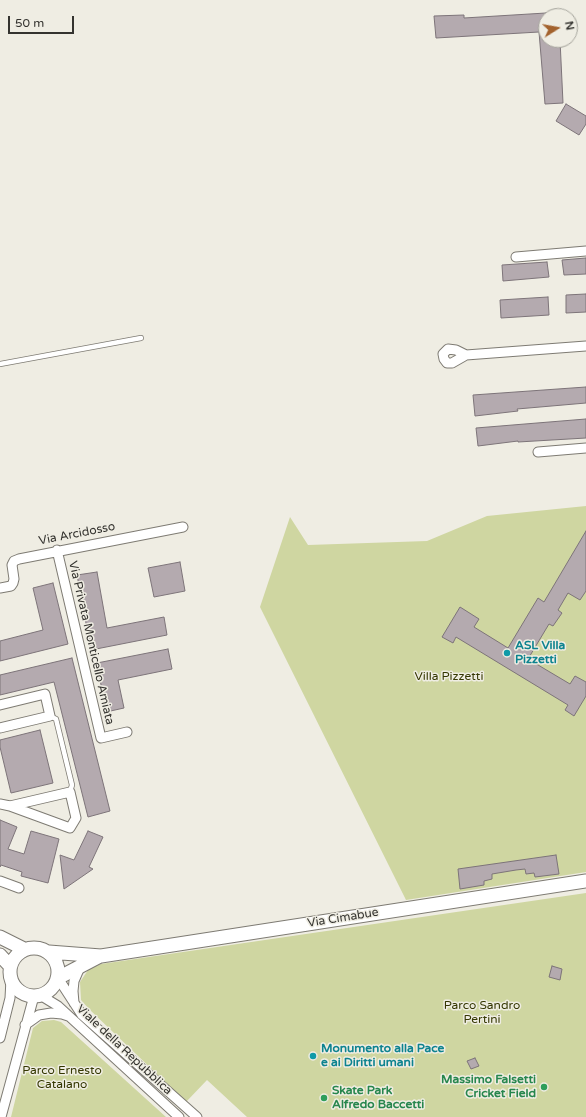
<!DOCTYPE html>
<style>
body{margin:0}
#map{position:relative;width:586px;height:1117px;overflow:hidden;background:#efede3;font-family:"Varela Round",sans-serif}
canvas{display:block}
.north{position:absolute;left:538px;top:8px;width:40px;height:40px;box-sizing:border-box;background:#efede3;border:1px solid #a4a39b;border-radius:50%;rotate:79deg;font-size:11px;font-weight:700;line-height:16px;text-align:center;color:#34332f}
.north::after{content:'';display:block;margin:auto;width:14px;height:18px;background:#a3622d;clip-path:polygon(50% 0,100% 100%,50% 72%,0 100%)}
.scale{position:absolute;left:8px;top:16px;width:66px;height:18px;box-sizing:border-box;border:2px solid #34332f;border-top:0;padding-left:5px;font-size:12px;line-height:14px;white-space:nowrap;color:#34332f;-webkit-text-stroke:3px #efede3;paint-order:stroke}
</style>
<div id="map">
<canvas width="586" height="1117"></canvas>
<div class="north">N</div>
<div class="scale">50 m</div>
</div>
<script>
const ctx = document.querySelector('canvas').getContext('2d');
ctx.lineJoin = 'round';
function fill(path, color) { ctx.fillStyle = color; ctx.fill(path, 'evenodd'); }
const poly = rows => new Path2D(rows.map(r => 'M' + r).join(''));
function strokePath(path, color, width, dash) { ctx.strokeStyle = color; ctx.lineWidth = width; ctx.lineCap = dash ? 'butt' : 'round'; ctx.setLineDash(dash || []); ctx.stroke(path); }
function write(font, color, halo, rows, align = 'center') {
  ctx.font = font + ' "Varela Round",sans-serif'; ctx.lineWidth = 3; ctx.setLineDash([]); ctx.textBaseline = 'middle'; ctx.strokeStyle = halo; ctx.fillStyle = color; for (const [text, x, y, turn = 0] of rows) {
    ctx.save(); ctx.translate(x, y); ctx.rotate((+turn || 0) * Math.PI / 180); ctx.textAlign = isNaN(turn) ? turn : align; if (halo) ctx.strokeText(text, 0, 0); ctx.fillText(text, 0, 0); ctx.restore();
  }
}
fill(poly([
 [586,506,586,872,406,900,260,607,290,517,308,545,427,541,487,516],
 [586,893,586,1117,247,1117,207,1080,186,1102,90,1010,81,1000,80,982,88,970,101,964],
 [54,1020,61,1022,166,1117,11,1117,33,1028,42,1021]
]), '#cfd6a1');
const building = poly([
 [546,13,546,40,560,40,563,103,545,104,539,32,436,38,434,16,464,15,464,18,546,13],
 [566,104,586,116,586,124,579,135,556,121,566,104],
 [586,258,586,274,564,275,562,260,586,258],
 [547,262,549,277,503,281,502,265,547,262],
 [586,294,586,312,566,313,566,295,586,294],
 [548,297,549,315,501,318,500,300,548,297],
 [586,387,586,403,517,409,518,411,475,416,473,395,586,387],
 [586,419,586,438,518,442,518,441,478,446,476,428,586,419],
 [586,531,586,591,580,600,568,593,558,610,562,613,553,626,549,624,528,659,570,684,575,676,586,682,586,696,574,716,565,710,568,705,456,637,453,643,442,637,460,607,479,619,474,627,508,648,538,598,544,602,586,531],
 [180,562,185,591,154,597,148,568,180,562],
 [97,572,107,628,164,617,167,635,91,650,77,575,97,572],
 [53,583,68,644,0,661,0,641,43,630,33,588,53,583],
 [168,649,172,669,118,680,124,708,106,712,97,663,168,649],
 [72,658,110,811,88,817,54,682,0,695,0,675,72,658],
 [40,730,53,783,11,793,0,747,0,740,40,730],
 [0,820,17,827,8,849,24,854,31,831,59,839,48,883,21,876,22,872,1,865,0,867,0,820],
 [88,831,103,837,89,867,93,869,64,889,60,855,74,860,88,831],
 [556,855,559,874,535,877,534,873,526,874,525,869,516,870,492,874,492,879,484,881,484,885,460,889,458,869,556,855],
 [552,966,562,969,560,980,549,977,552,966],
 [475,1058,479,1066,471,1069,467,1061,475,1058]
]);
fill(building, '#b4aaaf');
strokePath(building, '#7d7479', 1);
const lane = poly([
 [0,364,141,338],
 [50,716,56,719,72,785,70,792]
]);
const street = poly([
 [516,257,586,251],
 [466,355,456,350,448,349,443,354,444,359,447,363,452,363,466,355,586,346],
 [538,452,586,448],
 [57,550,101,738,127,732],
 [0,588,11,586,13,583,14,579,12,565,14,561,19,559,183,527],
 [0,705,45,694,50,716,0,728],
 [0,804,10,806,70,828,76,818,70,792,10,806],
 [0,881,19,888],
 [58,978,82,1015,197,1117],
 [40,995,58,1006,179,1117],
 [74,1003,73,991,74,981,80,967],
 [25,1025,39,1015,51,1013,62,1014,68,1016],
 [0,1038,10,998,11,979],
 [1,1117,34,996]
]);
const secondary = poly([
 [0,937,24,949],
 '10 972a24 24 0 1 1 48 0a24 24 0 1 1-48 0Z',
 [49,952,101,956,586,881],
 [0,955,10,966],
 [58,978,100,956]
]);
strokePath(lane, '#7e7b73', 6);
strokePath(street, '#7e7b73', 11);
strokePath(secondary, '#7e7b73', 15);
strokePath(lane, '#fff', 4.5);
strokePath(street, '#fff', 9);
strokePath(secondary, '#fff', 13);
for (const [x, y, r, color] of [
 [507,653,4,"#0f9aa8"],
 [313,1056,4,"#0f9aa8"],
 [544,1087,4,"#2e9e5b"],
 [324,1098,4,"#2e9e5b"]
]) { const dot = new Path2D(); dot.arc(x, y, r, 0, 2 * Math.PI); ctx.fillStyle = color; ctx.fill(dot); strokePath(dot, '#efede3', 1.5); }
write('12px', '#34332f', '#efede3', [
 ["Via Arcidosso",77,534,-11],
 ["Via Privata Monticello Amiata",91,643,77],
 ["Via Cimabue",343,918,-9],
 ["Viale della Repubblica",124,1050,43]
]);
write('bold 12px', '#0d838f', '#efede3', [
 ["ASL Villa",515,646],
 ["Pizzetti",515,660],
 ["Monumento alla Pace",321,1049],
 ["e ai Diritti umani",321,1063]
], 'left');
write('12px', '#343701', '#efede3', [
 ["Villa Pizzetti",449,677],
 ["Parco Sandro",482,1006],
 ["Pertini",482,1020],
 ["Parco Ernesto",62,1071],
 ["Catalano",62,1085]
]);
write('bold 12px', '#27864d', '#efede3', [
 ["Massimo Falsetti",536,1080],
 ["Cricket Field",536,1094],
 ["Skate Park",332,1091,"left"],
 ["Alfredo Baccetti",332,1105,"left"]
], 'right');
</script>
